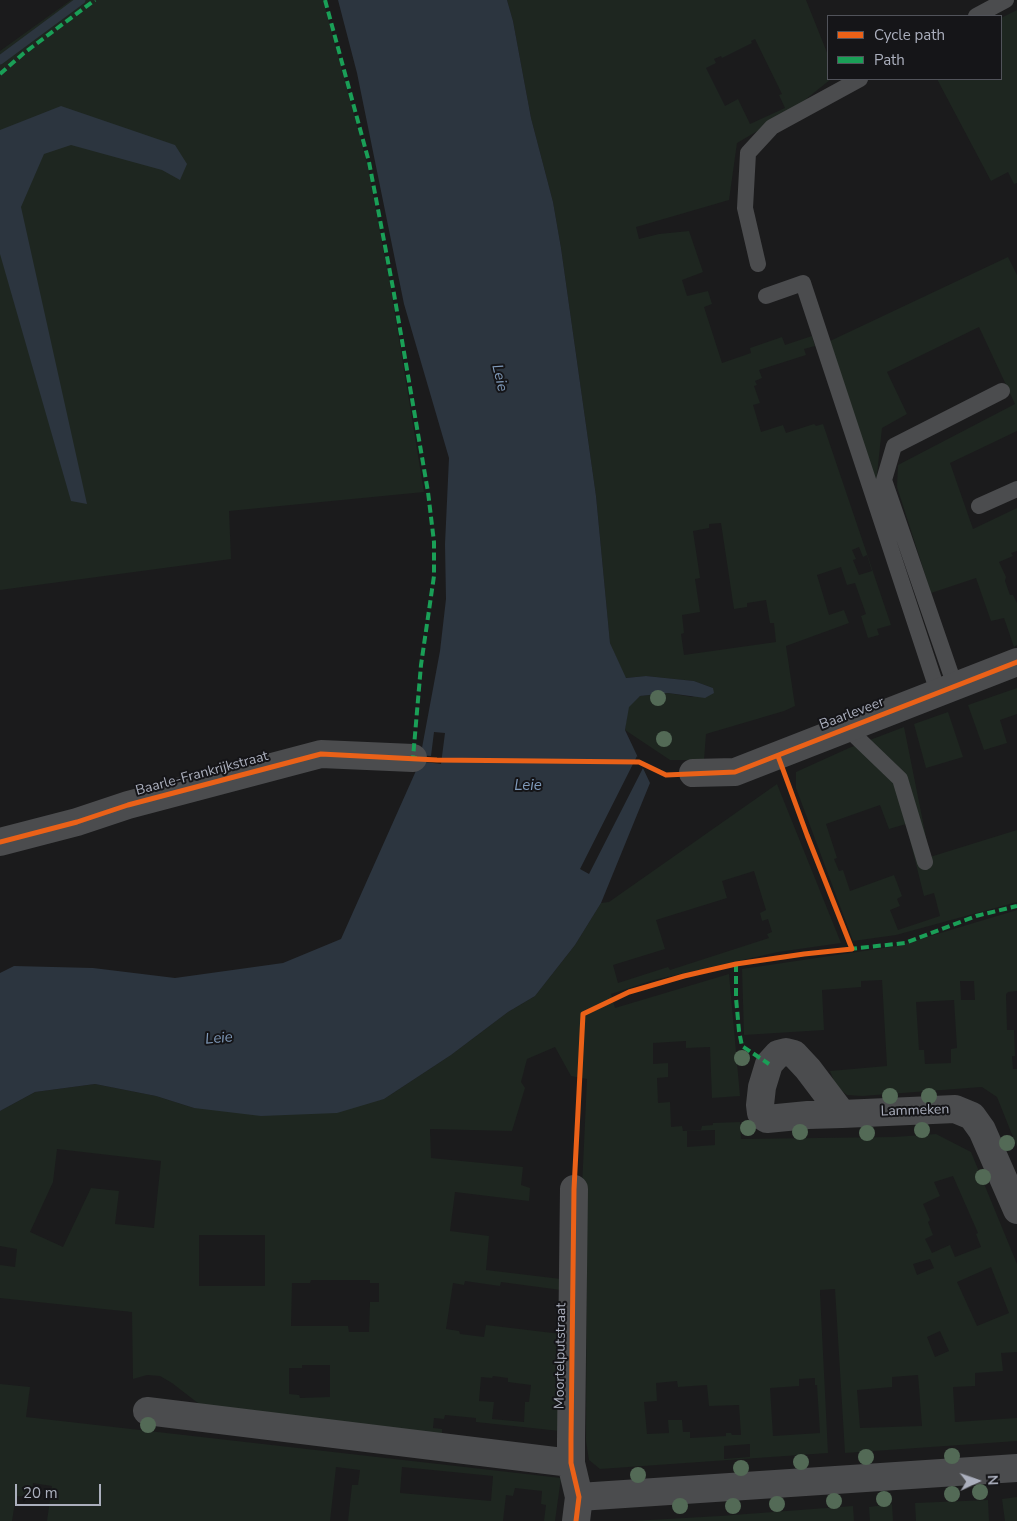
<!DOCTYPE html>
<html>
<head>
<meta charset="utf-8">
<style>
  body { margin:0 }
  #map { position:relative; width:1017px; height:1521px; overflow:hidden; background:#1b1b1c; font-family:"Nunito Sans",sans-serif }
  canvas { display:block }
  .legend { position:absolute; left:827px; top:15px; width:175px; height:65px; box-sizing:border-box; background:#151518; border:1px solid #51535a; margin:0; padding:6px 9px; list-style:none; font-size:15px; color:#abafbd }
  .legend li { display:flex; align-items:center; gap:10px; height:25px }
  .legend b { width:25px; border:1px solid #51535a }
  .north { position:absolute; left:952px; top:1456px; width:50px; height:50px; -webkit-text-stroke:4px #151518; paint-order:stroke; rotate:87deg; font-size:14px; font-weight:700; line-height:20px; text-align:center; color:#abafbd }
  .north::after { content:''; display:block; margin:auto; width:18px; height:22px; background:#abafbd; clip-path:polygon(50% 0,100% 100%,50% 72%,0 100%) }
  .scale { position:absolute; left:15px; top:1484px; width:86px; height:22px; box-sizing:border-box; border:2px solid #abafbd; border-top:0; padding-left:6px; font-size:15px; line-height:18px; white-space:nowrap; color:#abafbd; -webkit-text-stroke:4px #151518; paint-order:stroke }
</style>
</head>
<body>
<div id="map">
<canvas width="1017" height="1521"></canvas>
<ul class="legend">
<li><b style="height:6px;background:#ea6118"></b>Cycle path</li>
<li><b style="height:6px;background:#1a9f57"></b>Path</li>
</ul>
<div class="north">N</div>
<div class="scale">20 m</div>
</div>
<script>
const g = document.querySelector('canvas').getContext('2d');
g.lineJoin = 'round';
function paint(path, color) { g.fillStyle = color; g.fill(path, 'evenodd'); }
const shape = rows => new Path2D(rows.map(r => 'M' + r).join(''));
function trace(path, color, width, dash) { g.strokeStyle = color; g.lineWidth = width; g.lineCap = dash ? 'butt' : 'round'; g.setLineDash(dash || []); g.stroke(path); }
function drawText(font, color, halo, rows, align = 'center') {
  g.font = font + ' "Nunito Sans",sans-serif'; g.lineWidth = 4; g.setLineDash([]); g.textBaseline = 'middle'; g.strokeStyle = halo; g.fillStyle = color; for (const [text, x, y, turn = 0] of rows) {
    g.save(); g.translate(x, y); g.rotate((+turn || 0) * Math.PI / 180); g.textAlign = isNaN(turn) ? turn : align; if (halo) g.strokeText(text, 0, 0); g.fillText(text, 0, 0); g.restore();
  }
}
paint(shape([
  [71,0,323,0,367,163,391,290,424,492,229,511,231,559,0,590,0,51],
  [507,0,806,0,828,55,828,79,831,79,790,112,737,143,729,200,636,227,639,239,659,234,689,231,703,272,682,280,687,296,708,291,712,304,704,307,722,363,751,353,750,348,782,337,785,345,812,336,815,346,804,349,806,355,759,370,762,378,755,381,757,385,754,386,760,403,753,405,761,432,783,425,786,433,814,424,816,426,823,424,891,625,877,629,879,635,868,638,861,616,866,614,855,583,847,585,841,567,817,575,829,615,844,610,849,623,786,646,795,706,784,711,706,734,704,760,670,760,625,730,628,707,640,696,668,693,692,697,713,688,694,681,646,676,625,678,610,643,596,496,561,248,553,202,531,118,513,21],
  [755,39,782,94,779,95,785,108,750,124,738,99,725,106,706,68,716,63,714,59,721,56,722,58,752,43,751,41],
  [721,523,734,609,747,607,747,603,766,600,770,623,774,623,776,642,684,655,681,634,684,633,682,615,700,612,695,579,700,578,693,531,709,528,709,524],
  [859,547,863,557,867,555,872,571,859,575,853,560,856,559,852,550],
  [1017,10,1017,183,1014,184,1008,172,991,181,937,79,1001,79,1001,18],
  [1008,257,1017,275,1017,431,950,463,973,529,1017,508,1017,551,1011,553,1013,556,999,562,1006,577,1005,581,1010,595,1013,595,1017,603,1017,645,1014,647,1004,618,991,621,976,578,931,593,897,487,898,465,1015,404,979,327,887,372,907,414,882,428,876,484,830,341],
  [1017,688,1017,714,1000,720,1007,743,984,750,968,705],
  [948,712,963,757,926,768,914,724],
  [904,727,930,857,1017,830,1017,902,896,935,853,941,796,788,796,772,849,748],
  [880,805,889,829,906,824,924,896,934,893,940,916,898,930,890,910,900,906,897,899,902,896,894,875,850,891,843,870,839,871,834,859,837,858,826,824],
  [777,784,841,943,778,952,654,980,611,994,615,1008,729,974,740,1096,712,1098,710,1047,686,1048,686,1041,653,1043,653,1064,668,1063,668,1077,657,1078,658,1103,670,1102,671,1127,682,1126,683,1131,701,1130,702,1126,713,1125,713,1123,740,1122,741,1139,894,1137,936,1134,971,1152,1017,1264,1017,1352,1001,1353,1003,1371,975,1373,975,1386,953,1387,955,1422,1017,1418,1017,1441,845,1453,835,1289,820,1290,820,1293,828,1453,600,1469,589,1460,586,1441,587,1204,582,1187,587,1079,571,1076,555,1047,527,1059,521,1082,525,1088,512,1131,430,1129,431,1158,523,1167,521,1185,530,1188,529,1201,455,1192,450,1231,489,1236,486,1270,561,1279,561,1290,501,1282,500,1286,465,1281,464,1285,453,1283,446,1329,459,1331,460,1334,484,1337,486,1325,561,1334,560,1431,476,1422,476,1418,445,1415,444,1419,434,1418,433,1428,442,1429,442,1435,203,1407,172,1383,160,1376,147,1375,133,1379,132,1312,0,1298,0,1265,15,1267,17,1249,0,1246,0,1111,35,1092,95,1084,156,1096,194,1108,384,1099,451,1055,508,1012,535,996,575,945,601,903,609,902],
  [754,871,766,910,760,913,762,921,768,919,772,932,767,934,769,938,670,970,668,967,618,983,613,965,665,949,656,920,727,898,722,881],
  [715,1130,715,1145,687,1147,687,1131],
  [57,1149,161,1161,154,1228,115,1224,119,1191,91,1188,63,1247,30,1232,53,1182],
  [953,1176,978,1233,976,1234,981,1247,955,1257,950,1245,932,1253,925,1239,933,1235,928,1222,930,1220,923,1204,940,1196,934,1182],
  [199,1235,265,1235,265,1286,199,1286],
  [930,1259,934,1268,917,1275,913,1264],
  [991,1267,1009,1313,977,1326,957,1282],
  [311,1280,370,1280,370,1283,379,1283,379,1302,370,1302,369,1332,349,1332,348,1326,291,1326,292,1283,310,1283],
  [940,1331,949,1351,935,1357,927,1337],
  [302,1365,330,1365,330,1397,300,1398,299,1395,289,1394,289,1368,302,1368],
  [918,1375,922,1426,860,1428,857,1390,892,1387,892,1377],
  [493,1376,508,1378,508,1382,531,1385,529,1402,525,1402,524,1422,492,1419,494,1402,479,1401,481,1377,492,1378],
  [815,1378,815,1385,817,1385,820,1433,773,1436,770,1388,799,1386,799,1379],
  [677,1381,678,1387,707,1385,709,1406,739,1405,741,1435,732,1435,731,1433,726,1433,726,1436,690,1438,690,1432,683,1432,682,1420,668,1420,669,1433,647,1434,644,1402,657,1401,656,1383],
  [750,1444,750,1457,724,1459,724,1446],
  [1017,910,1017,991,1008,992,1006,994,1007,1030,1014,1030,1015,1056,1012,1056,1013,1069,1017,1069,1017,1147,997,1097,982,1087,862,1096,847,1095,836,1086,830,1071,887,1066,882,980,861,981,861,987,822,990,824,1030,744,1035,742,969,897,946],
  [960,981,974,981,975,1000,961,1000],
  [954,1000,957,1048,951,1049,951,1063,925,1064,924,1050,919,1050,916,1002],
  [0,1384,30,1387,26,1417,561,1478,555,1521,544,1521,546,1505,541,1504,542,1491,515,1488,513,1496,506,1495,503,1521,348,1521,352,1485,358,1485,360,1470,336,1467,330,1521,47,1521,52,1486,33,1483,31,1497,16,1496,12,1521,0,1521],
  [402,1467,493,1476,491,1501,400,1493],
  [1017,1497,1017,1521,1005,1521,1002,1499],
  [988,1500,989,1521,916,1521,915,1503],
  [892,1504,893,1521,870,1521,869,1507],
  [853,1506,854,1521,632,1521,720,1516]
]), '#1e2620');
paint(shape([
  [338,0,507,0,513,21,531,118,553,202,561,248,596,496,610,643,626,678,646,676,694,681,713,688,714,693,705,698,668,693,640,696,629,707,625,730,650,783,601,903,575,945,535,996,508,1012,451,1055,384,1099,337,1113,261,1116,194,1108,156,1096,95,1084,35,1092,0,1111,0,973,14,966,93,968,175,978,283,963,341,939,419,764,440,651,446,599,445,544,449,458,404,304,357,73],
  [61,106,175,145,187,164,180,180,162,170,71,145,44,154,21,207,87,504,71,501,0,254,0,130]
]), '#2c353f');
paint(shape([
  [434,732,445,733,441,764,417,761,418,755,431,756],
  [637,756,641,759,646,769,643,768,589,874,580,869]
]), '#1b1b1c');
trace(shape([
  [0,60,81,0]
]), '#2c353f', 9);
trace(shape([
  [437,760,639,762]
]), '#809bbb', 1, [6, 5]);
trace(shape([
  [976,16,1006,0],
  [758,264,745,208,748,153,772,127,860,79],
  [766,296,803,283,938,692],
  [979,506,1017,489],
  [955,686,884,480,894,446,1002,391],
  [847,728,900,779,925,862]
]), '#4b4c4e', 16);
trace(shape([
  [693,773,735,772,1017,662],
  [0,842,77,822,128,805,321,754,413,758],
  [842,1114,808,1069,794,1054,786,1052,778,1054,769,1064,762,1087,760,1105,761,1113,764,1117,767,1119,808,1115,842,1114,955,1109,972,1116,982,1130,1017,1210],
  [574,1189,571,1439,571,1463,579,1497,576,1521],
  [147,1411,571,1463],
  [579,1497,1017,1468]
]), '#4b4c4e', 28);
trace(shape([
  [325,0,369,162,393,288,428,492,434,542,434,576,421,665,413,758,417,758],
  [0,74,24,53,95,0],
  [849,949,905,943,976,916,1017,906],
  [736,964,736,998,739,1031,742,1046,769,1064]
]), '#1a9f57', 4, [8, 4]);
trace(shape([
  [0,842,77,822,128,805,321,754,437,760,639,762,666,775,735,772,1017,662],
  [576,1521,579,1497,571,1463,571,1439,574,1189,583,1014,629,992,684,976,736,964,804,954,852,949,807,835,778,756]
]), '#ea6118', 5);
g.fillStyle = '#536a56';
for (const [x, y] of [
  [658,698],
  [664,739],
  [742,1058],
  [890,1096],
  [929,1096],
  [748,1128],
  [922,1130],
  [800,1132],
  [867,1133],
  [1007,1143],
  [983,1177],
  [148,1425],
  [952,1456],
  [866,1457],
  [801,1462],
  [741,1468],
  [638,1475],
  [980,1492],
  [952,1494],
  [884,1499],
  [834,1501],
  [777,1504],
  [680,1506],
  [733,1506]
]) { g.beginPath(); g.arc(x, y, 8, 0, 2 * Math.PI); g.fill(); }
drawText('14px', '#abafbd', '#151518', [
  ["Baarleveer",852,714,-21],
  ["Baarle-Frankrijkstraat",202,774,-15],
  ["Lammeken",915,1111,-2],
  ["Moortelputstraat",561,1356,-89]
]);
drawText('italic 15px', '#809bbb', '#151518', [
  ["Leie",499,378,77],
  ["Leie",528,786],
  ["Leie",219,1039,-5]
]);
</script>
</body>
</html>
